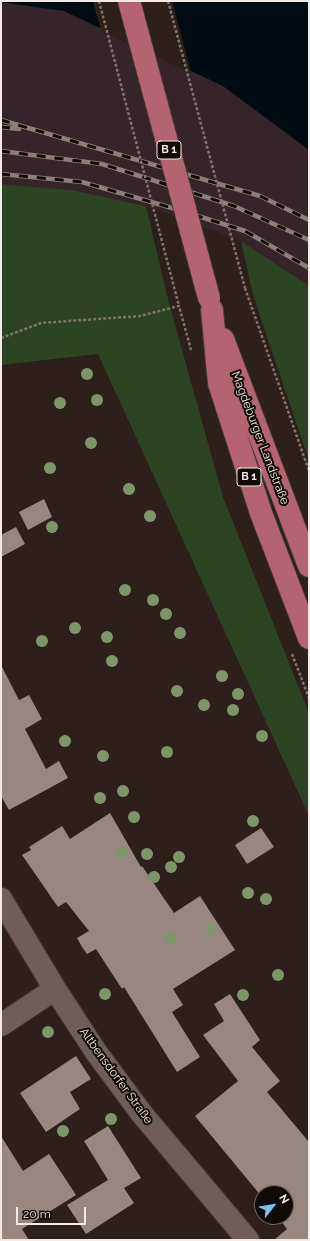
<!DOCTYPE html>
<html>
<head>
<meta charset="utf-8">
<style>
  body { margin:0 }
  #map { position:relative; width:310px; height:1241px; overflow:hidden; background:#2d1f19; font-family:Raleway,sans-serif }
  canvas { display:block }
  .frame { position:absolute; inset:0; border:2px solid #f3e9e5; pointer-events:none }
  .north { position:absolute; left:254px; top:1185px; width:40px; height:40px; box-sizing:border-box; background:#110b08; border:1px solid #6b6460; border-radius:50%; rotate:59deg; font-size:11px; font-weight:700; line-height:16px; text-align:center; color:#f3e9e5 }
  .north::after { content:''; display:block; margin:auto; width:14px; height:18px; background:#76c0f7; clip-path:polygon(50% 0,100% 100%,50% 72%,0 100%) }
  .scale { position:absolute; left:16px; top:1207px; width:70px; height:18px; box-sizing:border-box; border:2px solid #f3e9e5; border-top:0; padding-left:5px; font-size:12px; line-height:14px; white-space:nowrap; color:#f3e9e5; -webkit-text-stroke:3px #110b08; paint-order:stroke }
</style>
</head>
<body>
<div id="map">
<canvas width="310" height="1241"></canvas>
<div class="frame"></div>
<div class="north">N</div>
<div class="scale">20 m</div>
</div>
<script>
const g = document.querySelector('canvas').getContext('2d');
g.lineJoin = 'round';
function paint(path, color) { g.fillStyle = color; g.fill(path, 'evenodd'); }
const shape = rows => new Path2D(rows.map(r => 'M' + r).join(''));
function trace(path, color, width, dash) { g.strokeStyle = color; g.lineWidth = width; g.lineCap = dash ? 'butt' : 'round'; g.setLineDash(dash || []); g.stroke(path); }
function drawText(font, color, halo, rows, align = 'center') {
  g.font = font + ' Raleway,sans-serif'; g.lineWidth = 4; g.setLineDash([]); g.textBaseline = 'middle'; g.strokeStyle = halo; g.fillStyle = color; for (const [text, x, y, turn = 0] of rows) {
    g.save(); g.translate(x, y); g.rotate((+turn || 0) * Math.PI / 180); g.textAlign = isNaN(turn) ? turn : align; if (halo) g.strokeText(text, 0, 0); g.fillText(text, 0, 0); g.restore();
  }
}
paint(shape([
  [1,2,64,11,223,86,309,150,309,286,241,241,146,206,72,190,1,184]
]), '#36242b');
paint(shape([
  [1,184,72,190,146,206,169,303,223,497,309,713,309,816,98,354,1,365],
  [241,241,309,286,309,461,253,295]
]), '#2c4422');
paint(shape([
  [1,1,309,1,309,150,223,86,64,11,1,2]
]), '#000c11');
paint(shape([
  [93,1,172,1,191,73,101,31]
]), '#2d1f19');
paint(shape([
  [44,499,52,517,28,530,19,512],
  [16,527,25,544,1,557,1,535],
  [1,665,19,700,29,695,42,719,25,729,46,769,59,761,68,778,9,810,1,796],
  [110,813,141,867,142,866,174,913,200,896,235,950,173,989,183,1005,172,1012,200,1057,177,1072,124,987,122,989,96,949,87,954,82,947,77,938,89,931,66,902,58,907,22,855,31,850,29,847,62,826,70,839],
  [261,828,274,847,247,864,235,845],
  [230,994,260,1040,252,1047,280,1081,267,1092,309,1142,309,1240,274,1240,287,1229,278,1217,286,1217,286,1193,262,1193,262,1197,195,1116,238,1081,203,1035,224,1021,214,1004],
  [76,1056,91,1079,70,1092,80,1109,46,1132,20,1093],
  [108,1126,141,1178,124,1188,134,1203,86,1234,67,1205,108,1180,84,1141],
  [1,1136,23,1171,49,1154,76,1195,22,1229,29,1240,1,1240]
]), '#98877f');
const minor = shape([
  [1,899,55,989,96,1052,142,1114,248,1240],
  [1,1025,55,989]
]);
const major = shape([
  [212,310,219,383,261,513,309,638],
  [223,339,309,566]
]);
trace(minor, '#463a36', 24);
trace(major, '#463a36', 24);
trace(shape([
  [245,288,309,471],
  [1,338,41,323,140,316,179,306,191,350],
  [292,654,309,698]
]), '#7e726d', 2.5, [3, 2]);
trace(minor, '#6e5e57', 22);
trace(major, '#b46371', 22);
const rail = shape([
  [1,120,260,196,309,220],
  [1,127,19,129],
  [1,151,102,164,234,206,309,240],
  [1,174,82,182,179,210,245,231,309,268]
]);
trace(rail, '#8b7f7a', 4.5);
trace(rail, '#110b08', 3, [9]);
const majorBridge = shape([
  [129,1,209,298]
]);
trace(majorBridge, '#463a36', 24, []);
trace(shape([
  [99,1,179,306],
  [168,1,245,288]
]), '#7e726d', 2.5, [3, 2]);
trace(majorBridge, '#b46371', 22);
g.fillStyle = '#7e9569';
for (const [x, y] of [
  [87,374],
  [97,400],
  [60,403],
  [91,443],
  [50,468],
  [129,489],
  [150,516],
  [52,527],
  [125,590],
  [153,600],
  [166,614],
  [75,628],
  [180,633],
  [107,637],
  [42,641],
  [112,661],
  [222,676],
  [177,691],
  [238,694],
  [204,705],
  [233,710],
  [262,736],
  [65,741],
  [167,752],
  [103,756],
  [123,791],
  [100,798],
  [134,817],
  [253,821],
  [122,852],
  [147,854],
  [179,857],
  [171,867],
  [154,877],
  [248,893],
  [266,899],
  [211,929],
  [171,938],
  [278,975],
  [105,994],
  [243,995],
  [48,1032],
  [111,1119],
  [63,1131]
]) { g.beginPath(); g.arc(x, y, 6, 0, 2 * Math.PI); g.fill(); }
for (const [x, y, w] of [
  [169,150,24],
  [249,477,24]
]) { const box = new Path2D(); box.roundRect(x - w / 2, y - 9, w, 18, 3); g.fillStyle = '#110b08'; g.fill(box); trace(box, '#f3e9e5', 1); }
drawText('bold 11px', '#f3e9e5', null, [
  ["B 1",169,150],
  ["B 1",249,477]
]);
drawText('12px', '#f3e9e5', '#110b08', [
  ["Magdeburger Landstraße",260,438,69],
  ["Altbensdorfer Straße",116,1076,54]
]);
</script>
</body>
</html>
